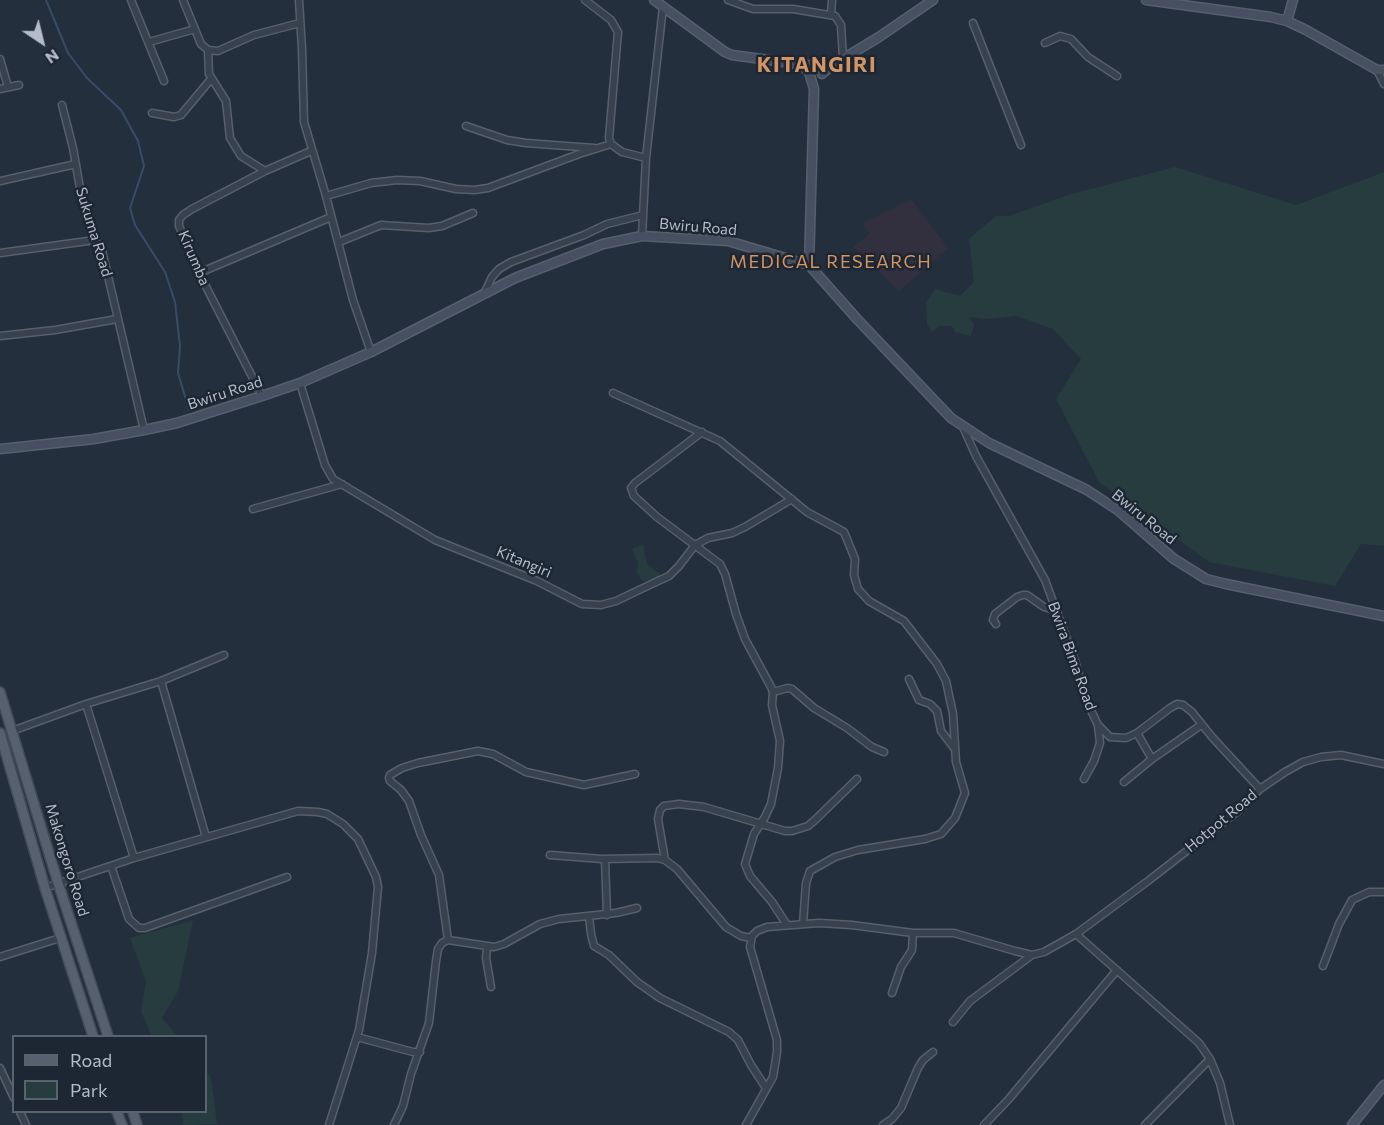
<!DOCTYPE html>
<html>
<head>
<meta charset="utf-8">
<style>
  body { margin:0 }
  #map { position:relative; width:1384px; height:1125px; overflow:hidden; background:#242f3e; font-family:Commissioner,sans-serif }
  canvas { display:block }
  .legend { position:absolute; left:12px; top:1035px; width:195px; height:78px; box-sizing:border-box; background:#1d2633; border:2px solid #59626f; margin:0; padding:8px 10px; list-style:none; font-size:18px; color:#b4bcc9 }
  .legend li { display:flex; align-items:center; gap:12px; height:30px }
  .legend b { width:30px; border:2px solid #59626f }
  .north { position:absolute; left:12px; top:12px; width:60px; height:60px; -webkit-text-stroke:4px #1d2633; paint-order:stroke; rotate:145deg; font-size:16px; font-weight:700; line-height:24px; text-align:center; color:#b4bcc9 }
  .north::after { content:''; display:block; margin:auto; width:21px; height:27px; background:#b4bcc9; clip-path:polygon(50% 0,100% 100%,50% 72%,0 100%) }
</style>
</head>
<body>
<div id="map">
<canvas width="1384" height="1125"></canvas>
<ul class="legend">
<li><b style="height:8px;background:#56606e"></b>Road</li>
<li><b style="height:16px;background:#263c3f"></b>Park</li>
</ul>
<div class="north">N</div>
</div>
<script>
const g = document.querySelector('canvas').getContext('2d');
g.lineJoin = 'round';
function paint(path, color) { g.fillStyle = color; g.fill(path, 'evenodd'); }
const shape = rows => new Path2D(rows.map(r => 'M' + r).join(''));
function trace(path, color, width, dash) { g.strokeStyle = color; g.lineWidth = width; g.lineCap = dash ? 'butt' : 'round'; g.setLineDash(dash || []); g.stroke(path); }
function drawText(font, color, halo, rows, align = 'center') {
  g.font = font + ' Commissioner,sans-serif'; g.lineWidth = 5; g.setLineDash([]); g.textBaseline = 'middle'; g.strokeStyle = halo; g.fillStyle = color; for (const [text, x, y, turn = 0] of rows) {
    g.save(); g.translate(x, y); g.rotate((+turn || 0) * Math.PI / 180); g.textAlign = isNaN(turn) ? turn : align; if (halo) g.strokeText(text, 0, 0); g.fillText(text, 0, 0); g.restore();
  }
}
paint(shape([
  [911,199,948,248,899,291,853,247,871,233,866,231,863,223]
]), '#32303f');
paint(shape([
  [1175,167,1296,205,1384,172,1384,546,1361,544,1335,586,1209,562,1099,482,1056,399,1081,359,1053,329,1016,316,987,319,969,317,974,325,971,336,955,332,952,326,939,326,932,332,927,324,926,303,935,289,960,296,974,282,969,239,996,216,1009,216,1071,194],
  [643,544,647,564,661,575,657,580,643,581,637,573,638,563,632,549],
  [193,920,178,991,162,1018,177,1036,152,1036,141,1012,146,982,130,938],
  [206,1071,211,1078,217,1124,183,1125,182,1112,206,1112]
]), '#263c3f');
trace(shape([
  [46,0,68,53,87,78,121,110,138,141,144,166,130,208,135,225,165,272,175,302,180,346,178,373,189,410]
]), '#394c67', 2);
const street = shape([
  [131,0,164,81],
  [183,0,201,44,208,50,218,51,254,35,300,23],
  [299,0,302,49,304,122,326,196,353,300,371,352],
  [585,0,611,20,618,32,609,138,611,144],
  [728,0,753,9,793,9,835,16,841,25,843,59],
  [831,15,832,0],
  [973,23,1021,145],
  [149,42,195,29],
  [1045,43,1060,36,1071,39,1088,57,1117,76],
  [208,50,209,74,226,101,230,138,241,156,265,171],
  [0,59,8,87],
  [1377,70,1384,84],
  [0,89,19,85],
  [62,105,73,148,81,194,95,240,102,251,104,259,144,430],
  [152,113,174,117,181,115,211,79],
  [466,126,507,140,526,143,594,148],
  [0,181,76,164],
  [326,196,371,183,397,180,420,181,456,189,474,190,488,188,579,154,611,144,622,152,646,158],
  [642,236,646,158,663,7],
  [339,242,381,225,429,228,442,226,473,213],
  [0,253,95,240],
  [199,273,331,217],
  [485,292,492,277,499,269,511,262,584,235,607,224,643,215],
  [0,336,55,330,117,319],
  [300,383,325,465,333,479,435,540,537,581,582,604,601,605,616,601,658,581,669,576,679,566,695,545,708,538,732,533,745,527,792,499],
  [613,393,720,441,807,512,844,532,855,559,854,575,858,589,869,601,904,621,937,664,946,681,953,714,956,762,965,793,955,818,941,834,925,839,858,850,835,857,810,871,806,883,803,924],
  [262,396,199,273,179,226,179,220,183,215,192,209,265,171,311,151],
  [963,427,976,456,1045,580,1075,661,1087,702,1098,725,1110,737,1126,738,1137,733,1170,708,1177,704,1183,705,1192,712,1212,737,1260,789],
  [702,432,635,483,631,488,634,496,657,517,720,564,725,574,736,614,745,639,771,687,773,692,772,705,780,741,778,768,771,804,765,817,754,834,745,864,750,876,772,902,787,925],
  [253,509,342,484],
  [996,624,993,620,995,614,1017,597,1023,595,1027,595,1044,607,1057,611],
  [909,679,919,700,930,704,937,711,941,731,954,748],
  [161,681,206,837],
  [773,692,788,688,792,689,814,708,847,728,872,747,884,752],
  [86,704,134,858],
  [12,731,86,704,161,681,224,655],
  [1137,733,1152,759],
  [1084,779,1094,761,1100,743,1098,726],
  [1124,782,1152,759,1201,725],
  [550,855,602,859,657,858,665,860,677,869,726,927,741,936,751,938],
  [605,859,607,915],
  [665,860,658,819,660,810,664,806,679,804,704,807,785,831,792,831,808,826,815,820,857,779],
  [111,866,129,919,139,928,145,928,287,877],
  [45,888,134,858,298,811,318,812,327,814,343,824,358,839,376,877,378,887,372,953,359,1030,329,1125],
  [589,916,591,934,594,946,609,955,637,982,660,998,729,1032,738,1040,751,1065,766,1088],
  [1076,934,1199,1043,1210,1059,1220,1083,1230,1125],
  [448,940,439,875,421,835,409,801,401,790,390,781,389,778,390,775,402,768,418,763,478,751,493,754,526,772,584,785,635,774],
  [487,947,486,958,491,987],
  [0,957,60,938],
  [1323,966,1339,924,1352,900,1369,892,1384,892],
  [892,993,901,967,912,950,913,933],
  [953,1022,970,1001,1032,955],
  [357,1037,413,1052,420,1052],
  [0,1068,14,1098],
  [20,1112,26,1125],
  [394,1125,403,1106,411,1074,429,1023,436,961,438,949,442,943,448,940,494,947,504,944,540,924,559,919,616,913,637,908],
  [746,1125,773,1077,777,1052,777,1040,750,947,752,936,757,931,767,927,819,923,852,925,913,933,954,933,1015,951,1032,955,1044,952,1076,934,1148,881,1238,811,1260,789,1285,772,1303,762,1321,757,1341,755,1384,764],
  [883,1125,892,1119,901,1108,918,1068,923,1060,933,1052],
  [984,1125,1008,1100,1117,970],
  [1145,1125,1210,1059]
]);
const secondary = shape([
  [654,0,725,52,732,55,813,66],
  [1146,0,1271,17,1287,21,1306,30,1377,70,1384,70],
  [1287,21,1293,0],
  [800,64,809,72,814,89,809,265],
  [822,74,831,66,879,37,933,0],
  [0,449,94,439,144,430,177,423,262,396,300,383,371,352,515,278,603,244,642,236,728,241,809,265,857,319,951,418,989,443,1087,490,1119,511,1174,559,1195,572,1206,579,1226,584,1384,616],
  [1352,1125,1384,1085]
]);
const primary = shape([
  [0,692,58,883,108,1036],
  [0,733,45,888,93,1036],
  [117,1112,122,1125],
  [133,1112,137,1125]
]);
trace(street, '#565f6c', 9);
trace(secondary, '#565f6c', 11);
trace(primary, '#414a57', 12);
trace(street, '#38414e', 6);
trace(secondary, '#465061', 8);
trace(primary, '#56606e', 9);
drawText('15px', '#b4bcc9', '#1d2633', [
  ["Bwiru Road",698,227,5],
  ["Sukuma Road",94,232,73],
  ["Kirumba",194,258,67],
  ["Bwiru Road",225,393,-18],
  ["Bwiru Road",1144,517,39],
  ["Kitangiri",524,562,23],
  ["Bwira Bima Road",1072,656,70],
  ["Hotpot Road",1221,821,-40],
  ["Makongoro Road",67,860,73]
]);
g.letterSpacing = '1.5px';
drawText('18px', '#d59563', '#1d2633', [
  ["MEDICAL RESEARCH",831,262]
]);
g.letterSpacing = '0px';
g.letterSpacing = '1.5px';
drawText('bold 21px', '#d59563', '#1d2633', [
  ["KITANGIRI",817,65]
]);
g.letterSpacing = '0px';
</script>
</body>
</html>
